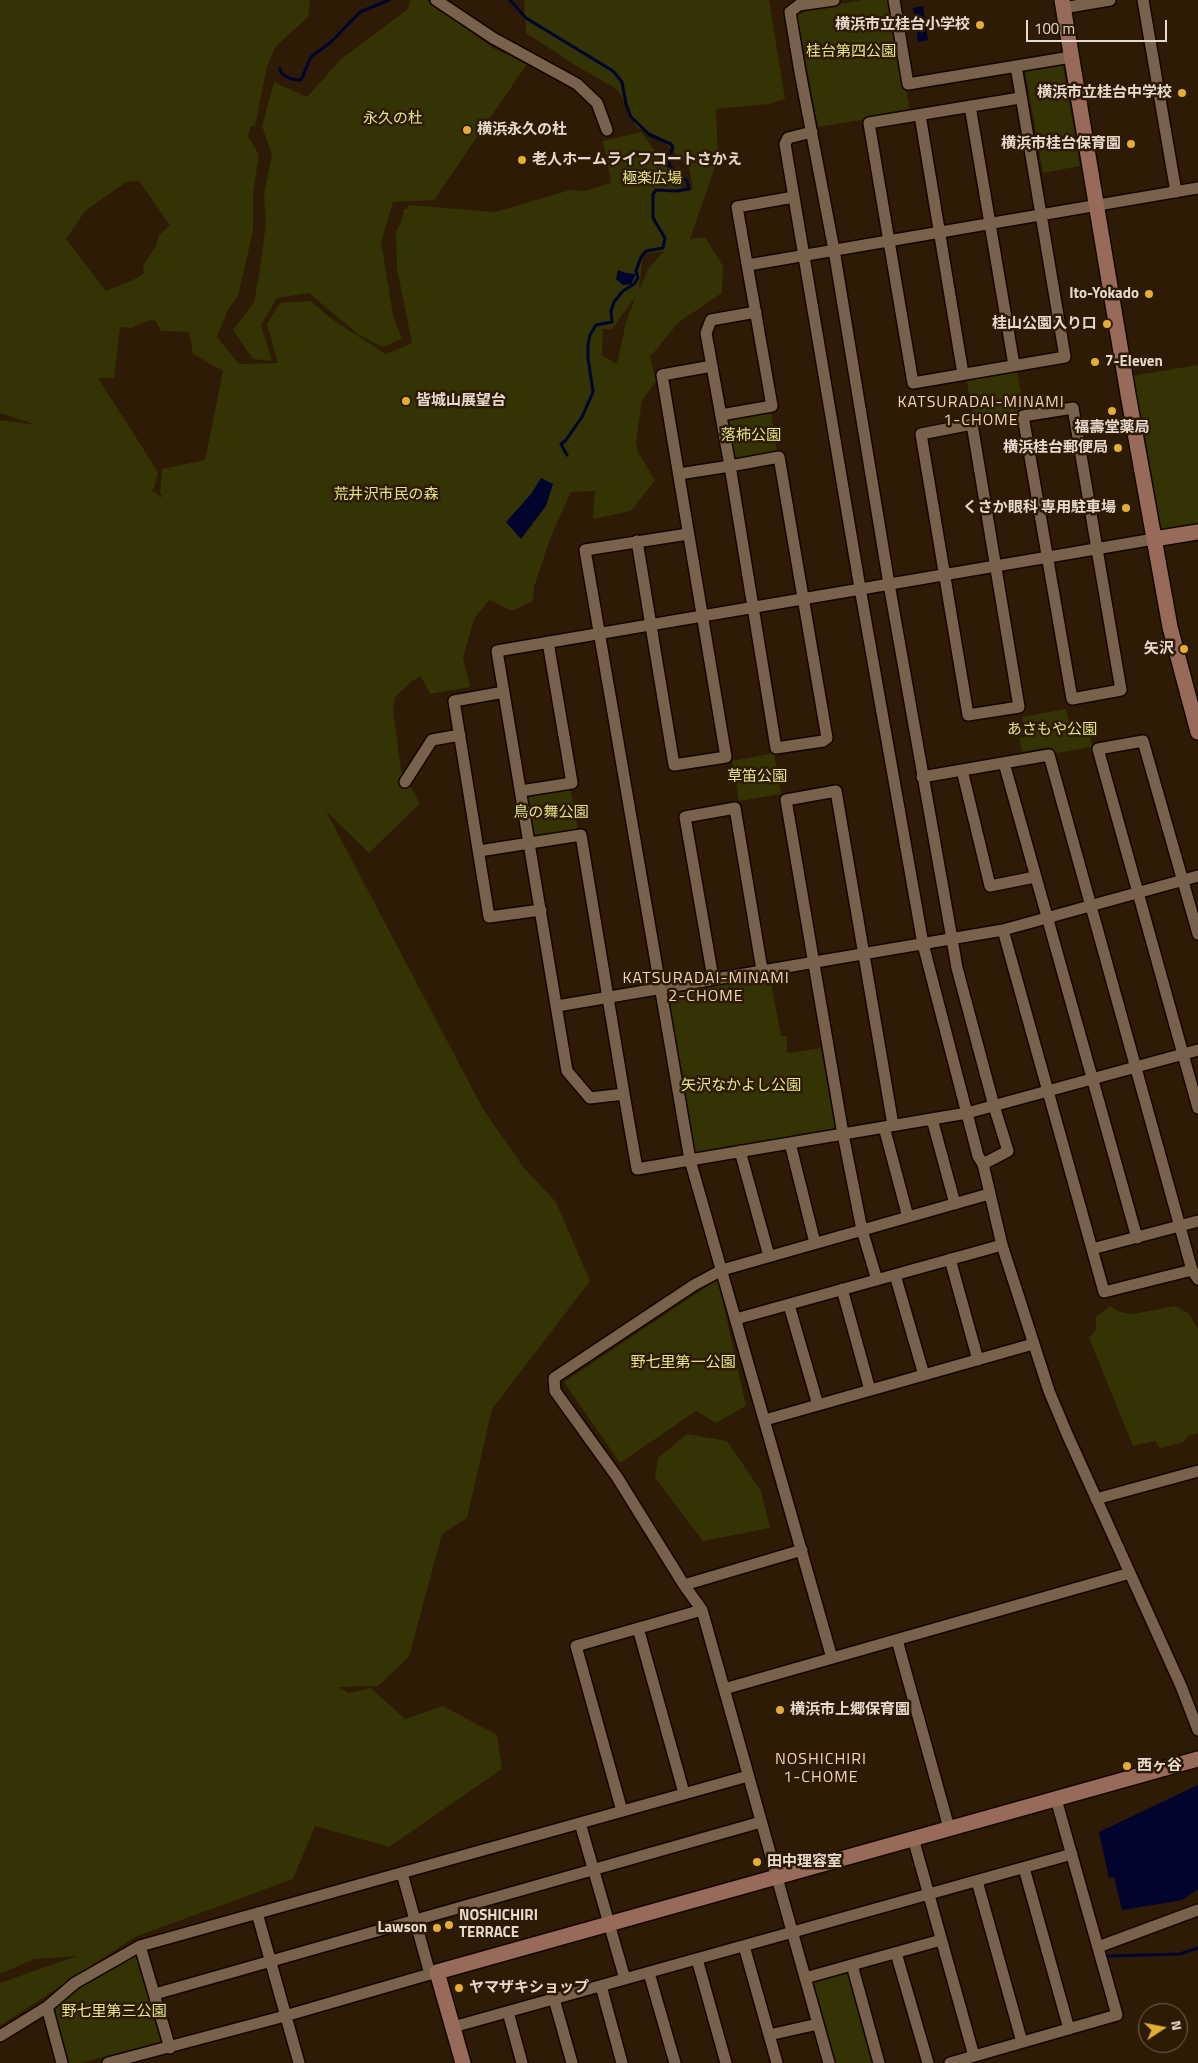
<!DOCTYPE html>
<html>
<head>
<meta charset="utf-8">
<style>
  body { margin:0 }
  #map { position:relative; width:1198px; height:2063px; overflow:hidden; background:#2d1b05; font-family:"Titillium Web",sans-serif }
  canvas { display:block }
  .north { position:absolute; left:1138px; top:2003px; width:50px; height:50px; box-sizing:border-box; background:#2d1b05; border:1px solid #776755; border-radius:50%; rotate:79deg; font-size:14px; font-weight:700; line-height:20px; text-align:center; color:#e6d9cd }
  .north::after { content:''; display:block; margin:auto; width:18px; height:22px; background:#e4ae35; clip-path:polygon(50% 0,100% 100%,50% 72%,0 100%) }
  .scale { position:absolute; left:1026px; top:20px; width:141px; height:22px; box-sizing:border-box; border:2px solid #e6d9cd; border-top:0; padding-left:6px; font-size:15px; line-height:18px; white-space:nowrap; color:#e6d9cd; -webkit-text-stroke:4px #2d1b05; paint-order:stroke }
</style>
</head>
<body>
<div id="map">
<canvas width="1198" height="2063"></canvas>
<div class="north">N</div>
<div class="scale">100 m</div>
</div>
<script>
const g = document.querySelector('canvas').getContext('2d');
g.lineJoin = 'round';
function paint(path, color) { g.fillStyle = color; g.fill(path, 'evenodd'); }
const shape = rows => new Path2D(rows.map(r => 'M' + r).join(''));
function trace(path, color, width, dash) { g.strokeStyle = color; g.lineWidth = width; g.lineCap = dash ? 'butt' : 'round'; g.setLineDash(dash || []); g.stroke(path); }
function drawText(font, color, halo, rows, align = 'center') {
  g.font = font + ' "Titillium Web","Noto Sans JP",sans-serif'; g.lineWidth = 5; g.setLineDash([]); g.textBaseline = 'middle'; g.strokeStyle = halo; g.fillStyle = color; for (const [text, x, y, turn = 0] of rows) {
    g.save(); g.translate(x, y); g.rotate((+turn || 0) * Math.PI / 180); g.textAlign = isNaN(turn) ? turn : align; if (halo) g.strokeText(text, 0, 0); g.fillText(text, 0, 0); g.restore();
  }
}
paint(shape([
  [0,0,310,0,308,17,276,46,267,66,255,126,251,126,248,136,259,155,253,192,253,231,238,296,228,310,217,337,239,364,278,363,267,324,280,303,310,301,336,322,386,354,412,343,397,269,396,232,402,220,404,209,407,209,408,205,495,212,570,190,584,191,611,183,603,141,641,132,685,191,693,189,689,167,658,136,636,127,618,90,575,65,526,33,524,0,769,0,785,99,769,104,716,109,718,158,690,239,705,237,723,266,722,293,679,322,650,357,656,381,642,400,636,442,638,452,655,480,631,511,593,519,595,491,571,492,551,536,534,587,533,601,512,611,489,600,474,619,463,658,470,687,430,694,421,676,412,681,395,697,393,710,401,770,420,803,369,853,326,811,483,1109,524,1168,556,1202,590,1281,492,1409,467,1518,442,1534,409,1657,378,1686,338,1687,348,1693,371,1688,405,1719,443,1706,497,1735,502,1769,389,1847,315,1826,293,1879,135,1937,0,2026,0,1983,77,1956,34,1959,0,1974,0,420,37,425,0,413],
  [139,181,170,225,159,235,156,246,143,265,144,273,137,278,106,291,66,239,85,211,126,182],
  [664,251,648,269,639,290,643,254],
  [636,296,626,322,617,364,602,356,603,329,612,329],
  [150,320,156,321,161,331,189,332,193,354,223,371,205,460,162,469,160,493,163,498,150,489,154,489,158,472,98,378,114,378,120,327,132,328],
  [411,0,427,0,493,48,527,64,434,200,393,202,381,242,393,315,402,339,383,347,359,335,309,293,277,298,261,325,272,361,253,359,233,330,254,302,260,269,266,223,264,195,272,155,262,126,274,82,307,97,341,59,407,10],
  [863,0,890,0,910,112,818,127,797,16,798,14,803,13,803,10],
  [1063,65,1080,166,1043,173,1025,71],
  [1198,365,1198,523,1160,530,1132,376],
  [1017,370,1024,412,974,420,966,378],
  [771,411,777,452,733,460,726,421,730,418],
  [1066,709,1070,727,1088,724,1092,747,1051,754,1049,747,1022,752,1019,738,1025,737,1022,717],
  [774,753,781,794,739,801,732,761],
  [570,787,578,831,533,838,527,796],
  [770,977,781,1036,787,1036,787,1053,821,1048,835,1126,833,1130,695,1153,667,994],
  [718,1279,746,1406,716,1423,696,1411,620,1463,564,1382],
  [1110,1306,1120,1312,1133,1314,1176,1306,1189,1314,1198,1329,1198,1433,1188,1436,1184,1442,1160,1448,1155,1441,1133,1446,1089,1338,1096,1330,1096,1317],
  [687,1434,727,1441,761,1491,770,1528,703,1541,655,1478,658,1458],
  [139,1948,164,2041,81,2063,69,2063,54,2005],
  [850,1967,876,2063,833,2063,809,1979]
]), '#333303');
paint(shape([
  [923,6,928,40,918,42,913,8],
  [618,270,626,273,636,274,631,284,623,285,616,279],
  [541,478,553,484,546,506,521,539,506,522,531,494],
  [1198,1785,1198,1889,1182,1900,1122,1910,1114,1877,1109,1878,1099,1832]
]), '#01042d');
trace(shape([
  [510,0,526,18,613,71,622,82,626,104,631,117,650,135,671,144,673,148,670,155,669,166,687,181,689,189,676,191,656,190,653,194,653,218,665,238,663,248,646,251,641,257,636,271,638,278,634,284,623,291,614,302,611,311,612,322,596,325,590,335,588,345,588,358,593,392,582,417,566,440,561,444,567,455],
  [280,69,282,74,291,79,301,80,311,57,331,42,360,12,389,0],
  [1108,1956,1180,1954,1198,1948]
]), '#01042d', 3);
const street = shape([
  [436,0,493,38,577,84,597,103,607,130],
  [834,0,799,5,790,12,800,72,834,250,889,584,952,939,957,968,994,1106,1008,1151,983,1164],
  [894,0,908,84,1071,57],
  [1143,0,1176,192],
  [1063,8,1110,0],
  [1016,66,1065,357,913,383,869,123,1020,98],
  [970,106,1014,365],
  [920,115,963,374],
  [812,132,788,138,785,144,860,588,923,944,978,1156,983,1164,1002,1245,1049,1391,1067,1434,1181,1686,1198,1730],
  [748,265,1198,188],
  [1073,408,1121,690,1072,699,1023,416,1073,408],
  [721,415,772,406,737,207,794,197],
  [972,424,1019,707,968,715,921,434,972,424],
  [679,474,730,466,779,457,827,738,823,741,776,748,730,466,706,333,711,320,756,312],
  [688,534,585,550,690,1160,832,1658],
  [1154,539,497,651,567,1071,590,1098,624,1094,637,1169,967,1113,1198,1050],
  [637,541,674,765,726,757,662,375,712,366],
  [504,692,454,701,489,917,541,910],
  [1004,763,1137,1238],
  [962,770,990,886,1035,877],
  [922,777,1049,755,1192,1270],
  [405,782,432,740,460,735],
  [521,791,572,783,548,642],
  [479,851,581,835,624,1094],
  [1003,930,1104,1292,1192,1270,1198,1279],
  [1198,934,1143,741,1098,749,1198,1108],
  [713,978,685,817,735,808,762,970],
  [557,1006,1003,930,1198,876],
  [932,1119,955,1204],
  [884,1127,908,1217],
  [790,1143,815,1243],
  [740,1151,769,1256],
  [1092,1249,1198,1221],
  [950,1259,978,1360],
  [895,1275,924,1375],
  [877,1280,862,1230,843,1134,786,800,836,791,893,1125],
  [842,1289,870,1390],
  [789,1305,818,1405],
  [736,1319,1002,1245],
  [765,1420,1033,1344],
  [1096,1499,1198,1471],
  [684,1585,802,1550],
  [638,1628,684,1793],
  [897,1640,949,1828],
  [724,1689,1130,1573],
  [622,1811,576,1646,702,1610],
  [580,1823,625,1979],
  [913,1838,974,2056],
  [1024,1868,1069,2029],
  [402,1873,430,1974],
  [977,1881,1022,2042],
  [257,1913,299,2063],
  [140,1946,170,2048],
  [744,1946,777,2063],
  [1098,1947,1198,1910],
  [896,1953,928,2063],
  [697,1959,726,2063],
  [852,1965,879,2063],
  [649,1973,675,2063],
  [805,1978,941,1940],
  [601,1986,622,2063],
  [155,1994,761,1822],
  [554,1999,572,2063],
  [47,2007,62,2063],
  [508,2012,522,2063],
  [453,2027,1072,1854],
  [769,2035,818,2024],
  [0,2036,47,2007,75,1983,140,1946,748,1776],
  [108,2063,285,2016,437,1972],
  [829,2063,702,1610,684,1585,617,1477,555,1391,554,1378,694,1285,722,1270,989,1194],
  [950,2063,1117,2015,1056,1799]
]);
const secondary = shape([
  [1062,0,1128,394,1170,627,1198,732],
  [1154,539,1198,532],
  [463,2063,437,1972,1198,1759]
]);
trace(street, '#140500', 14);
trace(secondary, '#140500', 18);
trace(street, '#78624c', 11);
trace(secondary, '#986a59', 15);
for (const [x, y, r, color] of [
  [980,25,5,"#e4ae35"],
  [1182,93,5,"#e4ae35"],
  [467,130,5,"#e4ae35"],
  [1131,144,5,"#e4ae35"],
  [522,160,5,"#e4ae35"],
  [1149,294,5,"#e4ae35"],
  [1107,324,5,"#e4ae35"],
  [1095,362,5,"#e4ae35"],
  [406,401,5,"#e4ae35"],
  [1112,411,5,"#e4ae35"],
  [1118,448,5,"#e4ae35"],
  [1126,508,5,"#e4ae35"],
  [1184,649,5,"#e4ae35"],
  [780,1710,5,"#e4ae35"],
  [1127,1766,5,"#e4ae35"],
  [757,1862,5,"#e4ae35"],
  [449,1925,5,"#e4ae35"],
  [437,1928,5,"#e4ae35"],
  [459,1988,5,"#e4ae35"]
]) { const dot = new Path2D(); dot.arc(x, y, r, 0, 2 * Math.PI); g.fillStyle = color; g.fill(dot); trace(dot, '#2d1b05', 2); }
drawText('bold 15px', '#e6d9cd', '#2d1b05', [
  ["横浜市立桂台小学校",970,25],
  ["横浜市立桂台中学校",1172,93],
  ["横浜永久の杜",477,130,"left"],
  ["横浜市桂台保育園",1121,144],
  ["老人ホームライフコートさかえ",532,160,"left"],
  ["Ito-Yokado",1139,294],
  ["桂山公園入り口",1097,324],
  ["7-Eleven",1105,362,"left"],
  ["皆城山展望台",416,401,"left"],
  ["福壽堂薬局",1112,428,"center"],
  ["横浜桂台郵便局",1108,448],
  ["くさか眼科 専用駐車場",1116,508],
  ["矢沢",1174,649],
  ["横浜市上郷保育園",790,1710,"left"],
  ["西ヶ谷",1137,1766,"left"],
  ["田中理容室",767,1862,"left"],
  ["NOSHICHIRI",459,1916,"left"],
  ["TERRACE",459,1933,"left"],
  ["Lawson",427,1928],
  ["ヤマザキショップ",469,1988,"left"]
], 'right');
drawText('15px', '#e1e58b', '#2d1b05', [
  ["桂台第四公園",851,52],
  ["永久の杜",393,119],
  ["極楽広場",652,179],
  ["落柿公園",751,436],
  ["荒井沢市民の森",386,495],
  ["あさもや公園",1052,730],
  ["草笛公園",757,777],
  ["鳥の舞公園",551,813],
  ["矢沢なかよし公園",741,1086],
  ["野七里第一公園",683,1363],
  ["野七里第三公園",114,2012]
]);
g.letterSpacing = '1px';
drawText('16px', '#eed5bb', '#2d1b05', [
  ["KATSURADAI-MINAMI",981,403],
  ["1-CHOME",981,421],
  ["KATSURADAI-MINAMI",706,979],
  ["2-CHOME",706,997],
  ["NOSHICHIRI",821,1760],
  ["1-CHOME",821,1778]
]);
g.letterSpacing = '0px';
</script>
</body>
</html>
